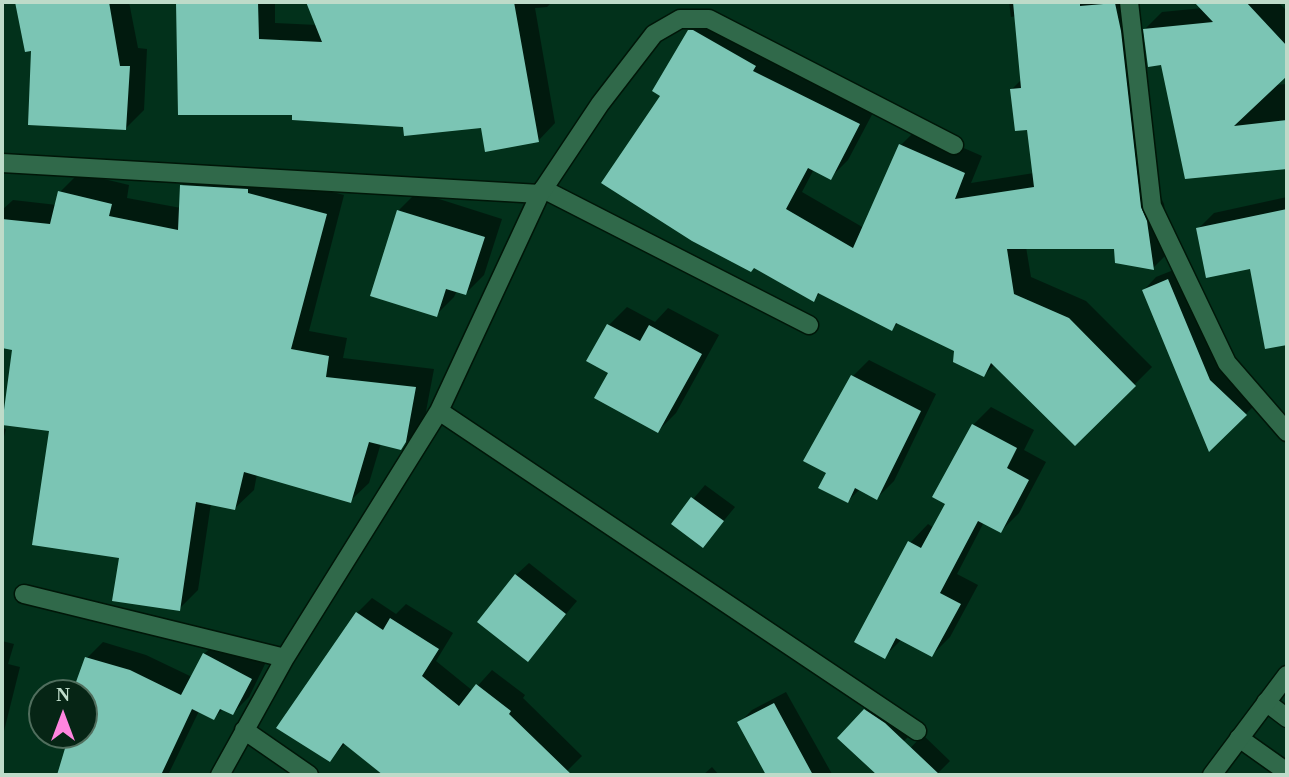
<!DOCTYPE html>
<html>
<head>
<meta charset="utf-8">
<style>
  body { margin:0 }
  #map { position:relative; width:1289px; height:777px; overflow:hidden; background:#02311b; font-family:Georgia,serif }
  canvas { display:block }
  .frame { position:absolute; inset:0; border:4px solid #bedbc9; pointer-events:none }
  .north { position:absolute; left:28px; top:679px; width:70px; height:70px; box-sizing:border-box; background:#062515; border:2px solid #506e5d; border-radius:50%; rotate:0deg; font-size:19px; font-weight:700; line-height:28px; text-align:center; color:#bedbc9 }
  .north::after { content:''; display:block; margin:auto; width:24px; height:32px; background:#ff85df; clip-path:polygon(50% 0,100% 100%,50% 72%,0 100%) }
</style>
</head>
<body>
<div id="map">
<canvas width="1289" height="777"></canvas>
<div class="frame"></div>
<div class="north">N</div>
</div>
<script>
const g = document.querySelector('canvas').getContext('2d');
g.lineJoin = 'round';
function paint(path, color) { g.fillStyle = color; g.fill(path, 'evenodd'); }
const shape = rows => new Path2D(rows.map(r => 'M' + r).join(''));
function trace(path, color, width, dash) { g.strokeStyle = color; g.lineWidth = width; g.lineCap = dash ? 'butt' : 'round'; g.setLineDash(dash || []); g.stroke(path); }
paint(shape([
  [17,2,129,2,138,48,147,49,144,110,126,128,33,49,26,50],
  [178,2,275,2,275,23,317,25,307,2,552,2,547,7,535,8,555,123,538,141,482,126,404,126,294,113,179,113],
  [1009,2,1134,2,1157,189,1164,204,1170,251,1153,268,1115,247,1026,247,1031,277,1086,301,1152,367,1075,444,995,364,984,375,956,350,899,322,892,329,821,292,814,299,663,95,690,31,707,14,876,107,848,160,830,178,814,169,802,192,864,228,901,145,918,128,982,156,971,183,1034,173,1028,128,1012,89,1022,79,1016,16,1011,17],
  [1197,2,1278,2,1287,11,1287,74,1275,85,1287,84,1287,167,1187,177,1162,63,1145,29,1162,12,1203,8],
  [201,167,266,175,344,195,309,331,347,338,343,358,434,369,424,422,420,429,401,448,381,443,369,483,350,501,257,474,254,490,235,508,211,503,198,590,179,609,121,556,51,430,14,349,2,346,2,210,13,200,57,205,60,192,79,173,129,185,127,198,181,208,182,185],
  [417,192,502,219,484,275,466,293,457,290,454,297,436,315,399,210],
  [1287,197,1287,343,1267,347,1251,267,1198,229,1214,213],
  [1181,267,1258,402,1210,449,1144,290,1156,277],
  [627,307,655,322,668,308,719,335,676,413,658,431,610,372,589,360,609,325],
  [869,360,936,394,894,481,877,498,860,489,848,501,829,472,853,376],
  [991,407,1034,430,1024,450,1046,462,1019,513,1001,531,984,522,957,574,978,585,950,637,932,655,902,639,885,656,910,543,928,524,934,528,947,503,973,425],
  [2,428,6,429,2,444],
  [705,485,735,507,703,546,673,523],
  [529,563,577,601,528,659,516,575],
  [372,598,396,614,406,604,453,633,436,661,473,691,492,670,525,695,523,698,582,756,563,775,485,775,473,763,464,775,386,775,346,743,330,759,357,613],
  [220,639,266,662,249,697,233,713,223,709,214,718,199,711,168,775,59,775,68,744,59,735,84,735,84,693,74,693,87,658,103,642,146,655,192,677,204,654],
  [2,641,14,644,8,664,20,667,2,739],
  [786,692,832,774,831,775,768,775,739,723,752,710],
  [878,698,916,729,904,741,865,762,839,738],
  [923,735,950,761,936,775,884,775],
  [712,767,719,775,703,775]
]), '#0007');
paint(shape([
  [15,2,109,2,120,66,130,66,126,130,28,125,31,51,25,52],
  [176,2,258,2,259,39,322,42,306,2,514,2,539,142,485,152,481,128,404,136,403,127,292,120,292,115,178,115],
  [1013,2,1080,2,1080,6,1115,3,1121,31,1141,207,1147,221,1154,270,1115,263,1114,249,1007,249,1014,294,1069,318,1136,386,1075,446,991,363,984,377,953,362,954,351,896,323,892,331,818,293,814,302,754,268,751,272,692,241,601,183,660,96,652,91,688,30,693,30,756,66,753,71,860,124,831,180,808,168,786,209,853,248,899,144,965,173,955,199,1034,187,1027,130,1015,131,1010,89,1021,88],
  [1194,2,1246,2,1287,46,1287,76,1234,126,1287,120,1287,169,1185,179,1161,65,1148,67,1143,29,1213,22],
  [180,185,248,189,248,193,327,214,291,349,329,356,326,377,416,387,406,442,401,450,369,442,351,503,244,472,235,510,196,502,180,611,112,601,119,558,32,545,49,431,2,425,12,350,2,348,2,219,50,224,58,191,112,204,109,216,178,230],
  [1287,209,1287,345,1265,349,1250,269,1206,278,1196,228],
  [397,210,485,237,466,295,446,289,437,317,370,296],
  [1168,279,1210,380,1247,415,1209,452,1142,290],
  [607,324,640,341,649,325,702,354,658,433,594,398,608,373,586,361],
  [851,375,921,411,877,500,855,488,848,503,818,488,826,473,803,461],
  [972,424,1017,448,1007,468,1029,480,1001,533,978,521,940,593,961,604,932,657,896,638,885,659,854,642,908,541,921,548,945,504,932,497],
  [691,497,724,521,703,548,671,524],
  [515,574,566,614,528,662,477,622],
  [356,612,383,630,390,618,439,649,422,676,459,706,476,684,511,711,509,714,572,775,383,775,343,743,330,762,276,728],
  [203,653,252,679,233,715,220,709,214,720,192,709,161,775,57,775,66,745,55,741,57,735,84,735,84,693,72,693,85,657,130,670,181,695],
  [774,703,813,775,766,775,737,722],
  [864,709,885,723,940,775,877,775,837,738]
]), '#7bc5b4');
const lane = shape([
  [543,189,809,325],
  [1266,702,1287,718],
  [1239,738,1287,772]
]);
const street = shape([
  [1129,2,1152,206,1227,363,1287,432],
  [2,163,540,194],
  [439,411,917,731],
  [24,594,285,658],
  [244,730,309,775],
  [220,775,285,658,439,411,540,194,600,104,654,34,680,19,709,19,954,145],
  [1212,775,1287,675]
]);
trace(lane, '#001608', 21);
trace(street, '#001608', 21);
trace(lane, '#30694a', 18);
trace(street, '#30694a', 18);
</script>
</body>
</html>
